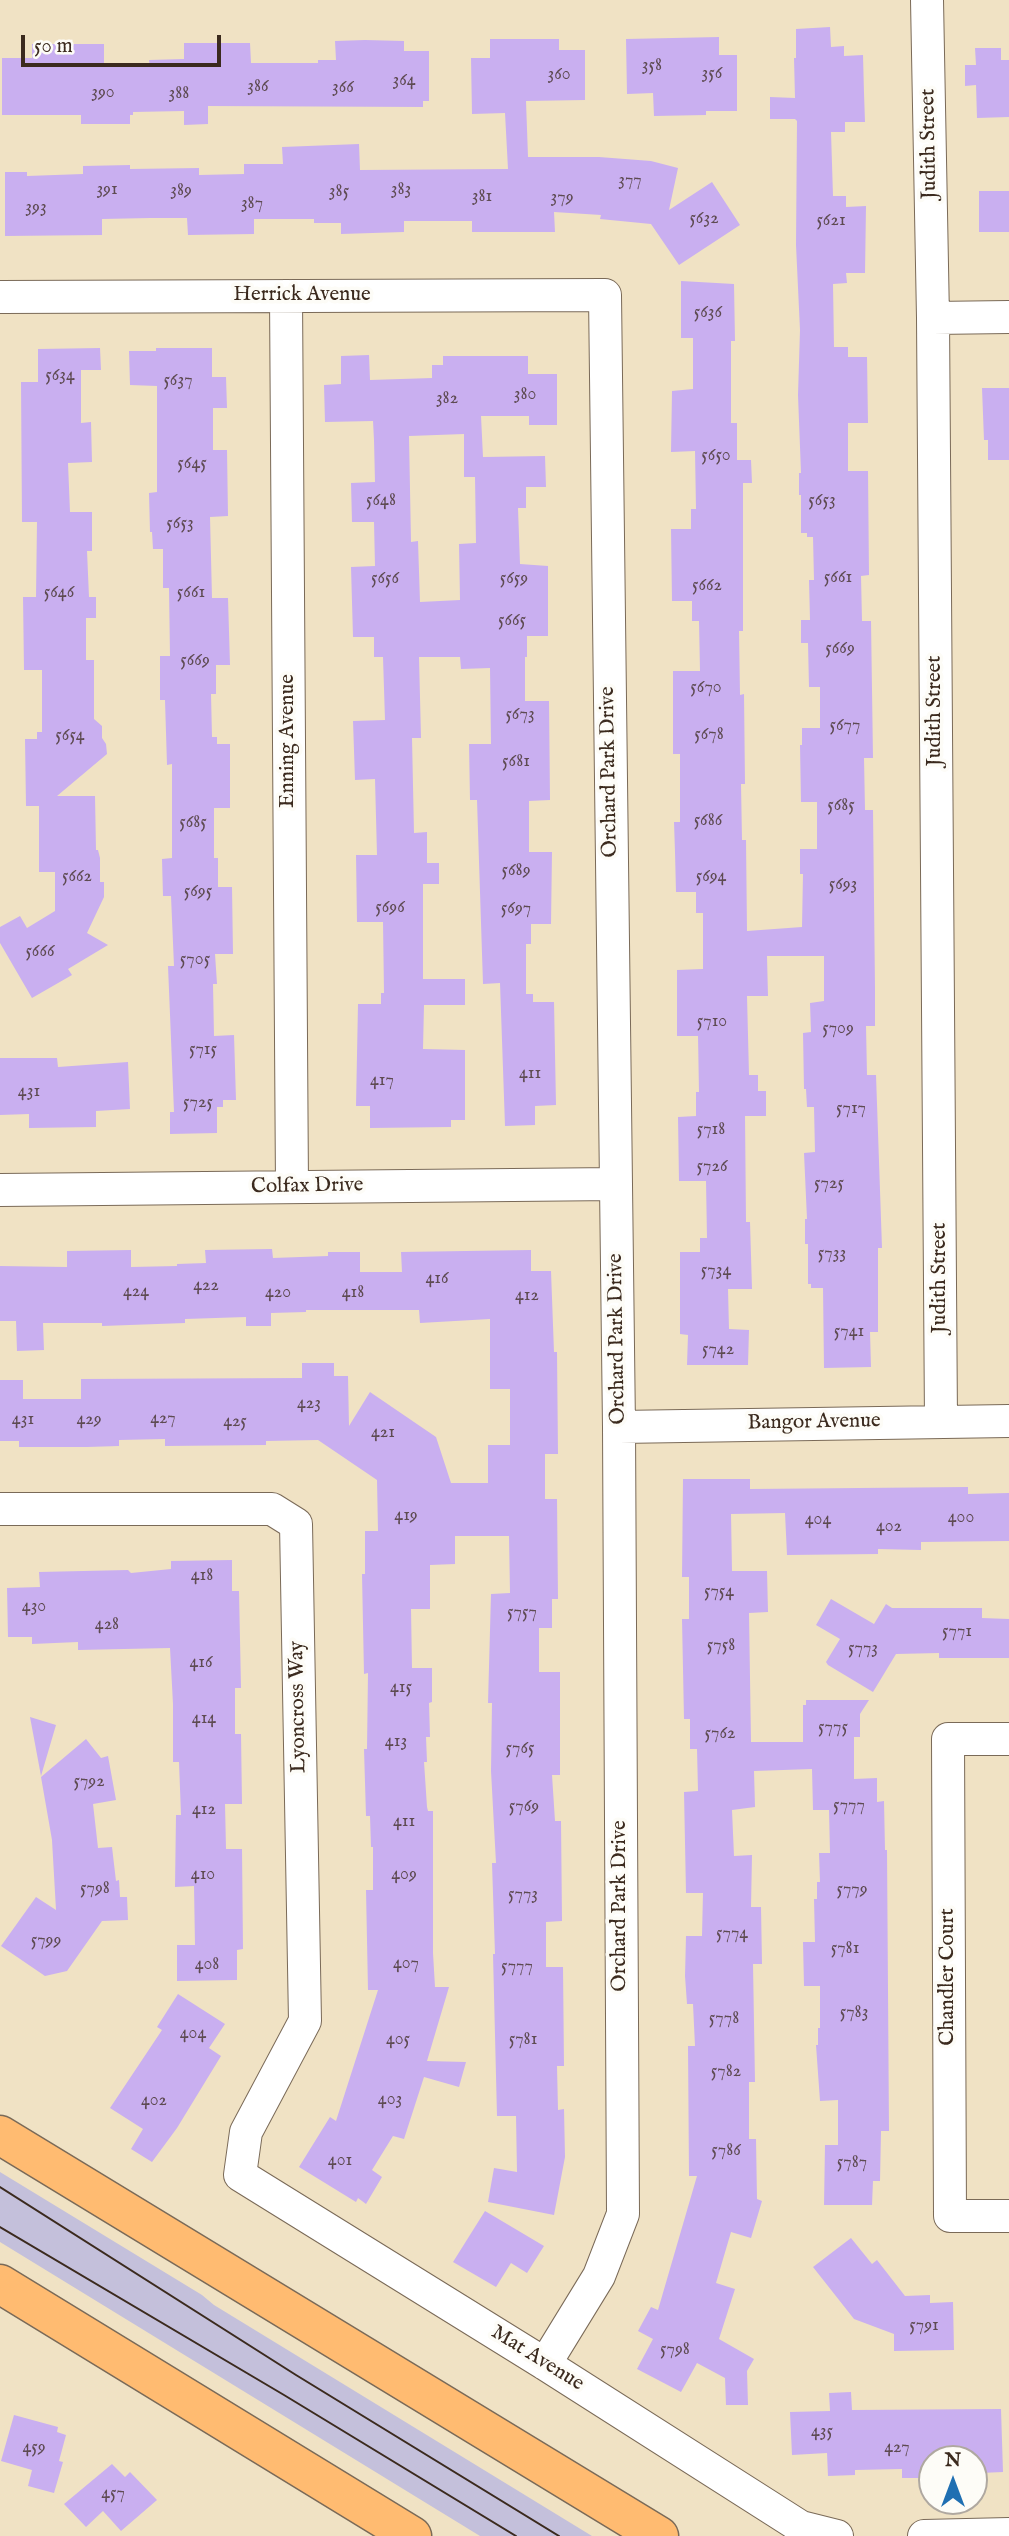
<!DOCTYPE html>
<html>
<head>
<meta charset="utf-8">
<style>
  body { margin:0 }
  #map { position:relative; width:1009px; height:2536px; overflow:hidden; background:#f0e2c4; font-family:"IM FELL English",serif }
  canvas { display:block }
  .north { position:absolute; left:918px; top:2445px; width:70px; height:70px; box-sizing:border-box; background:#fdfcf7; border:2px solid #afa8a0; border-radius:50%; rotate:0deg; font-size:19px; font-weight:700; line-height:28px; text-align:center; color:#3b2a1e }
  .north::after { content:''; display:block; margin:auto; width:24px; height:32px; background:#1f6fb2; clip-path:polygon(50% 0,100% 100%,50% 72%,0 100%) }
  .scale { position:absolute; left:21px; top:35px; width:200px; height:32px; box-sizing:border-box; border:4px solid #3b2a1e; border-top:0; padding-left:9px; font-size:21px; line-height:24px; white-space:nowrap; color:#3b2a1e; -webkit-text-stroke:5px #fdfcf7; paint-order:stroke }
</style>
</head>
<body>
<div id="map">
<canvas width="1009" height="2536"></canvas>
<div class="north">N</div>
<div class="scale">50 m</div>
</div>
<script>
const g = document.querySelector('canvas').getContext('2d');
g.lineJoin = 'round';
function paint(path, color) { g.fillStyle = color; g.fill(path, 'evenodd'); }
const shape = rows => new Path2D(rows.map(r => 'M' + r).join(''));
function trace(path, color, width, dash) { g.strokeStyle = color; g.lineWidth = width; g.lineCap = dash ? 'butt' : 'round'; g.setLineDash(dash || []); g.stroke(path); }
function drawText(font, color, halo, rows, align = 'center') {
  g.font = font + ' "IM FELL English",serif'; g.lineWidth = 7; g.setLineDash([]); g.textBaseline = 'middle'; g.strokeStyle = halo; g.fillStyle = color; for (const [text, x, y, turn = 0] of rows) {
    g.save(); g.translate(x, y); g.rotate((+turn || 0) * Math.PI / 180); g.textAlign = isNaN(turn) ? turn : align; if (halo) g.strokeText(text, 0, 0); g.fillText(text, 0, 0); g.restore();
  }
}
paint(shape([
  [0,2172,202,2295,214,2305,592,2536,480,2536,0,2242]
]), '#c4c0db');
paint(shape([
  [830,27,831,47,844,46,844,56,863,55,864,93,865,122,845,122,845,132,831,132,833,196,846,196,846,207,866,206,865,273,846,273,847,283,833,284,834,347,848,347,848,357,867,357,868,423,848,423,848,471,868,471,869,575,861,576,862,621,871,621,873,758,864,758,865,810,873,810,875,988,875,1026,866,1026,867,1075,876,1075,882,1248,878,1248,878,1332,870,1332,871,1367,824,1368,823,1288,811,1288,811,1284,808,1284,808,1244,805,1244,805,1219,807,1219,804,1153,815,1152,814,1107,807,1107,806,1089,804,1089,803,1033,811,1032,810,1003,824,1001,824,956,767,956,768,996,747,996,749,1075,758,1075,758,1091,766,1091,766,1116,745,1116,746,1222,750,1222,752,1289,728,1289,729,1329,749,1330,748,1365,687,1365,688,1335,680,1334,680,1252,700,1252,700,1238,707,1238,706,1181,679,1181,678,1117,696,1116,696,1092,699,1092,698,1036,677,1036,677,970,703,969,703,913,696,913,696,892,676,892,675,852,674,822,680,822,680,754,673,754,673,671,700,671,699,621,692,621,692,601,672,601,671,529,691,529,691,509,696,509,695,451,671,452,672,391,693,389,693,338,681,338,681,281,734,284,735,341,731,341,731,423,737,423,737,460,751,460,752,483,743,483,743,631,739,631,740,695,744,694,745,784,741,784,742,840,746,840,747,931,802,927,803,874,800,874,800,849,817,849,817,802,801,802,800,745,802,745,802,728,820,728,820,687,809,687,808,643,801,643,801,620,810,620,809,580,814,580,813,537,807,537,807,533,801,533,801,495,799,495,799,473,801,473,798,395,800,330,796,245,797,121,795,119,770,119,770,97,795,98,794,58,796,58,796,29],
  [719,37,719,55,737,55,737,111,706,111,706,115,654,116,653,93,627,94,626,39],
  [490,39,559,39,559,50,585,50,585,100,526,101,528,157,599,157,651,161,678,168,669,210,712,182,740,225,679,265,651,224,600,219,601,215,554,212,555,232,472,232,472,221,404,221,404,232,341,234,341,223,314,223,314,219,254,219,254,234,188,235,187,218,150,218,102,219,102,235,5,236,5,172,27,172,27,176,83,174,83,166,130,165,130,169,199,168,199,175,244,174,244,164,283,164,282,147,359,144,360,170,508,169,505,113,472,114,471,58,490,58],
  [365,40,404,41,404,51,429,51,429,101,423,101,423,107,208,106,208,124,184,125,184,111,133,112,133,115,130,115,130,124,81,124,81,115,2,115,2,58,32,58,32,44,104,44,104,67,150,67,149,60,184,59,184,43,250,43,251,63,318,63,318,60,336,60,335,41],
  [975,48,1001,48,1001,60,1009,60,1009,117,977,118,976,85,965,86,965,65,976,65],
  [979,191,1009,191,1009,232,979,232],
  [100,348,101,370,81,370,81,423,91,422,92,462,68,463,70,512,92,512,92,551,87,551,89,597,96,597,96,618,86,618,86,660,94,660,94,719,102,726,102,738,106,744,107,754,57,796,95,796,96,850,98,850,100,858,100,882,104,882,104,897,87,933,108,945,68,969,72,975,32,998,0,943,0,927,20,916,27,928,55,911,55,872,39,872,39,806,26,806,25,739,37,739,37,732,42,732,42,670,24,670,23,597,36,597,37,522,22,522,21,382,38,382,38,349],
  [156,348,212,348,212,377,226,377,227,408,213,408,213,450,227,450,228,516,210,517,212,598,228,598,230,665,216,665,216,694,211,694,212,737,217,737,217,744,230,744,230,808,214,808,214,858,218,858,218,887,232,887,233,954,215,954,217,984,213,984,214,1036,234,1035,236,1100,223,1100,223,1107,217,1107,217,1133,170,1134,170,1112,174,1112,168,966,174,966,171,896,163,896,162,859,172,858,172,764,167,765,165,700,160,700,160,656,170,656,169,588,163,588,163,549,153,549,152,532,150,532,149,493,157,492,157,386,130,385,129,351,156,351],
  [369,355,370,380,432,378,432,365,443,365,443,356,528,356,528,374,557,374,557,425,529,425,529,416,481,416,483,457,545,456,546,487,526,487,526,508,518,508,520,564,548,566,548,636,527,636,527,657,525,657,525,701,549,701,550,800,529,801,529,852,552,852,551,924,531,924,531,944,526,944,526,994,533,994,533,1002,554,1002,556,1105,535,1106,535,1125,505,1126,500,983,483,984,477,800,470,800,469,744,491,744,490,668,461,669,460,657,419,657,421,738,412,738,414,833,427,832,427,863,439,863,439,884,423,884,423,979,465,979,465,1005,424,1005,423,1049,465,1050,465,1120,451,1120,451,1127,370,1128,370,1106,356,1106,358,1004,381,1004,381,993,384,993,383,922,357,922,356,855,377,855,375,779,355,780,353,721,385,720,383,657,374,657,374,637,353,637,351,567,375,566,374,522,352,522,351,483,375,482,374,440,373,421,325,422,324,385,341,384,341,356],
  [464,434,464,477,475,477,476,543,459,544,460,600,420,602,418,541,411,542,409,436],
  [982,388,1009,388,1009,460,988,460,988,440,984,440],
  [0,1058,57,1058,58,1067,128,1062,130,1109,96,1111,96,1127,29,1128,29,1114,0,1115],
  [272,1249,273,1258,328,1256,328,1252,360,1252,360,1272,402,1272,401,1252,531,1250,531,1271,551,1271,554,1352,557,1352,558,1454,545,1454,545,1499,557,1499,558,1599,552,1599,552,1628,539,1628,539,1672,560,1672,560,1775,552,1775,555,1821,561,1821,562,1921,546,1922,546,1967,563,1967,564,2066,557,2066,558,2110,564,2109,565,2157,554,2215,488,2202,494,2168,517,2172,516,2116,497,2116,493,1954,495,1954,492,1863,496,1863,491,1771,492,1703,488,1703,491,1594,510,1593,509,1536,455,1536,455,1564,430,1565,430,1609,411,1609,412,1668,432,1668,432,1702,429,1703,430,1737,426,1737,427,1762,424,1762,427,1807,428,1811,433,1811,433,1953,435,1987,449,1987,427,2061,466,2062,459,2087,424,2077,404,2139,393,2136,372,2170,382,2177,366,2204,358,2198,356,2202,299,2167,330,2117,336,2121,378,1990,368,1990,366,1890,373,1890,373,1847,371,1847,370,1816,366,1816,364,1749,367,1749,368,1673,364,1674,362,1574,365,1574,365,1531,378,1531,377,1480,318,1440,266,1441,266,1445,165,1446,165,1439,119,1440,119,1446,87,1447,19,1447,19,1441,0,1441,0,1380,23,1380,23,1399,81,1399,81,1379,302,1378,302,1363,334,1363,334,1376,348,1376,349,1426,370,1392,436,1437,451,1483,488,1483,488,1445,510,1445,510,1389,490,1389,490,1319,420,1323,419,1310,306,1310,306,1312,271,1313,271,1326,246,1326,246,1317,185,1319,185,1323,102,1326,102,1323,43,1323,44,1350,17,1351,16,1321,0,1321,0,1266,67,1267,67,1251,131,1250,131,1267,177,1266,177,1264,206,1263,205,1250],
  [683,1479,750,1479,750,1489,968,1487,968,1494,1009,1493,1009,1541,921,1542,921,1550,878,1549,878,1554,787,1555,785,1513,731,1514,732,1571,767,1571,768,1612,749,1613,751,1742,803,1742,803,1705,806,1705,806,1700,869,1700,860,1714,860,1737,854,1737,854,1779,877,1778,877,1802,884,1801,885,1850,887,1850,889,2131,881,2131,880,2181,873,2181,872,2205,824,2205,825,2145,838,2145,838,2100,820,2101,816,2045,818,2045,818,2028,820,2028,820,1986,804,1986,803,1942,815,1942,814,1899,817,1899,817,1882,820,1882,819,1853,830,1853,829,1810,813,1810,812,1769,754,1771,755,1807,732,1810,734,1856,752,1855,751,1907,761,1907,762,1964,753,1964,755,2082,749,2082,749,2139,756,2139,757,2199,762,2201,751,2238,731,2232,716,2283,735,2289,719,2339,754,2359,747,2371,748,2405,726,2405,725,2378,697,2363,681,2392,637,2369,653,2339,638,2331,651,2307,658,2310,697,2176,689,2176,688,2046,695,2046,693,2004,687,2004,685,1976,686,1936,702,1936,703,1893,686,1893,684,1792,698,1791,697,1749,690,1749,690,1719,684,1719,682,1619,689,1619,689,1577,682,1577],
  [232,1560,232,1591,239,1591,241,1688,235,1688,235,1734,241,1734,242,1804,225,1804,226,1849,242,1849,243,1949,237,1950,237,1980,177,1981,177,1945,195,1945,194,1886,175,1887,176,1815,181,1815,179,1762,173,1762,173,1704,170,1648,78,1650,78,1642,32,1644,32,1637,8,1637,7,1588,40,1587,39,1572,128,1570,131,1573,171,1569,171,1561],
  [831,1599,874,1624,886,1604,892,1608,982,1608,982,1618,1009,1619,1009,1658,939,1658,939,1653,896,1654,873,1692,828,1665,826,1662,840,1639,816,1625],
  [30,1717,56,1725,41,1776],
  [86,1739,101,1758,108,1756,116,1800,93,1804,98,1848,112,1847,116,1881,119,1880,120,1897,127,1897,128,1920,102,1921,67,1971,45,1976,1,1946,36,1897,56,1910,52,1840,41,1777],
  [178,1994,225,2024,209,2048,221,2056,177,2128,152,2162,131,2149,143,2129,110,2108,162,2030,157,2027],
  [485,2211,544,2246,527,2273,511,2263,496,2287,453,2262],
  [851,2238,872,2264,877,2260,905,2296,930,2295,930,2303,953,2302,954,2350,894,2351,894,2334,854,2319,813,2267],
  [851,2392,852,2410,1001,2409,1003,2472,980,2473,980,2466,974,2466,974,2459,930,2459,930,2478,902,2478,902,2469,855,2470,855,2475,828,2476,827,2453,792,2455,790,2412,830,2411,829,2393],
  [14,2415,58,2427,57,2432,66,2435,59,2461,63,2462,54,2493,28,2486,32,2470,1,2461],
  [112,2464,125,2477,130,2472,157,2500,121,2531,103,2511,86,2527,64,2504]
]), '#c9aff0');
const minor = shape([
  [927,0,933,318,941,1421],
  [286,296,292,1187],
  [0,297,605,295,619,1427,623,2214,599,2276,545,2364],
  [933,318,1009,317],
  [0,1190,615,1184],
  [619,1427,1009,1421],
  [0,1509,272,1509,296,1524,305,2021,246,2132,240,2175,545,2364,801,2527,837,2536],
  [1009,1739,948,1739,950,2216,1009,2216],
  [924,2536,1009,2534]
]);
const motorway = shape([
  [0,2135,659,2536],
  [0,2284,412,2536]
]);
trace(minor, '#7a6a58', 34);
trace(motorway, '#7a6a58', 41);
trace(minor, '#fff', 32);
trace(motorway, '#ffbb71', 38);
trace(shape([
  [0,2187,296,2375,559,2536],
  [0,2227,284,2395,516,2536]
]), '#3b2a1e', 2);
drawText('18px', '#5e4b52', null, [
  ["358",652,66],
  ["356",712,74],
  ["360",559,75],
  ["364",404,81],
  ["386",258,87],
  ["366",343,88],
  ["390",103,93],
  ["388",179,94],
  ["377",630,181],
  ["391",107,190],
  ["383",401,190],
  ["389",181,191],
  ["385",339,192],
  ["381",482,197],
  ["379",562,198],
  ["387",252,204],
  ["393",36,208],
  ["5632",704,219],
  ["5621",831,221],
  ["5636",708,313],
  ["5634",60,376],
  ["5637",178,381],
  ["380",525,395],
  ["382",447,399],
  ["5650",716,456],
  ["5645",192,464],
  ["5648",381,501],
  ["5653",822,501],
  ["5653",180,524],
  ["5661",838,578],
  ["5656",385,579],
  ["5659",514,579],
  ["5662",707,586],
  ["5646",59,593],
  ["5661",191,593],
  ["5665",512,621],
  ["5669",840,649],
  ["5669",195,661],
  ["5670",706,688],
  ["5673",520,715],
  ["5677",845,726],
  ["5678",709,735],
  ["5654",70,736],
  ["5681",516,762],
  ["5685",841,806],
  ["5686",708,821],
  ["5685",193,823],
  ["5689",516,871],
  ["5662",77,877],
  ["5694",711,877],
  ["5693",843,885],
  ["5695",198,892],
  ["5696",390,908],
  ["5697",516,909],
  ["5666",40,952],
  ["5705",195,960],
  ["5710",712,1022],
  ["5709",838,1029],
  ["5715",203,1050],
  ["411",530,1074],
  ["417",382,1081],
  ["431",29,1092],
  ["5725",198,1103],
  ["5717",851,1109],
  ["5718",711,1130],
  ["5726",712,1167],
  ["5725",829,1184],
  ["5733",832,1254],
  ["5734",716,1271],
  ["416",437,1279],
  ["422",206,1286],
  ["424",136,1292],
  ["420",278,1293],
  ["418",353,1293],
  ["412",527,1296],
  ["5741",849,1332],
  ["5742",718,1350],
  ["423",309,1404],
  ["427",163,1419],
  ["431",23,1420],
  ["429",89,1420],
  ["425",235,1422],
  ["421",383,1433],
  ["419",406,1516],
  ["400",961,1518],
  ["404",818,1520],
  ["402",889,1527],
  ["418",202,1576],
  ["5754",719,1592],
  ["430",34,1607],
  ["5757",522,1613],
  ["428",107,1625],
  ["5771",957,1632],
  ["5758",721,1646],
  ["5773",863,1649],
  ["416",201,1663],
  ["415",401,1688],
  ["414",204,1719],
  ["5775",833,1728],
  ["5762",720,1734],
  ["413",396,1742],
  ["5765",520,1749],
  ["5792",89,1782],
  ["5777",849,1806],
  ["5769",524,1807],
  ["412",204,1810],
  ["411",404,1822],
  ["410",203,1875],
  ["409",404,1875],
  ["5798",95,1889],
  ["5779",852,1890],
  ["5773",523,1895],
  ["5774",732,1934],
  ["5799",46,1941],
  ["5781",845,1949],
  ["407",406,1964],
  ["408",207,1965],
  ["5777",517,1967],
  ["5783",854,2013],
  ["5778",724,2019],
  ["404",193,2034],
  ["405",398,2040],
  ["5781",523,2040],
  ["5782",726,2072],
  ["403",390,2100],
  ["402",154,2101],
  ["5786",726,2151],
  ["401",340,2161],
  ["5787",852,2163],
  ["5791",924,2326],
  ["5798",675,2350],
  ["435",822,2432],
  ["459",34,2448],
  ["427",897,2448],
  ["457",113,2494]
]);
drawText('21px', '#3b2a1e', '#fdfcf7', [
  ["Judith Street",930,144,-91],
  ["Herrick Avenue",302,296],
  ["Judith Street",936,711,-90],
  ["Enning Avenue",289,741,-90],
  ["Orchard Park Drive",610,772,-91],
  ["Colfax Drive",307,1187,-1],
  ["Judith Street",941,1278,-90],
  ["Orchard Park Drive",618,1339,-91],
  ["Bangor Avenue",814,1423,-1],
  ["Lyoncross Way",299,1707,-91],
  ["Orchard Park Drive",621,1906,-90],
  ["Chandler Court",949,1977,-90],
  ["Mat Avenue",537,2359,32]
]);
</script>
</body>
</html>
